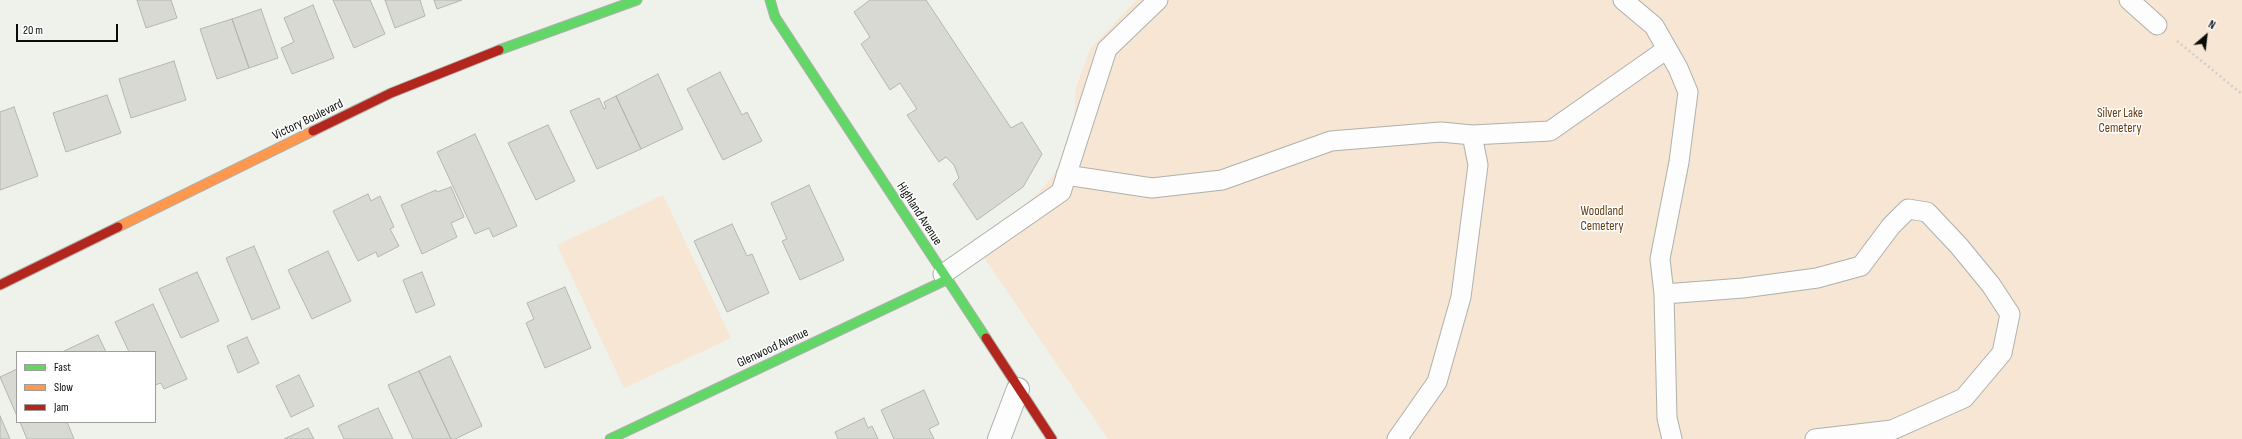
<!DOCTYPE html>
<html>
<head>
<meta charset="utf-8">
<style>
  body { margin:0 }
  #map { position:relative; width:2242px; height:439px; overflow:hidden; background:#eef2eb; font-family:"Sofia Sans Condensed",sans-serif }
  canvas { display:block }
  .legend { position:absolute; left:16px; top:351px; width:140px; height:72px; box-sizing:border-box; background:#fff; border:1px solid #9d9e9c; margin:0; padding:5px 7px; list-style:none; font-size:12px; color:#0a0c08 }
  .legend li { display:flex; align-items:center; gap:8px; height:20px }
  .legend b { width:20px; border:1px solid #9d9e9c }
  .north { position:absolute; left:2186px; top:16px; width:40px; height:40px; -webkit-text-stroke:3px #fff; paint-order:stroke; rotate:28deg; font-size:11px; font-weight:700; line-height:16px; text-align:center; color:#0a0c08 }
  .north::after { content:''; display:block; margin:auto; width:14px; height:18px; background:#0a0c08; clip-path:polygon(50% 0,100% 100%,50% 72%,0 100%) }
  .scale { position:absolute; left:16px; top:24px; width:102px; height:18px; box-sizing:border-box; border:2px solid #0a0c08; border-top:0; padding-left:5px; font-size:12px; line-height:14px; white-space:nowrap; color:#0a0c08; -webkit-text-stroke:3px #fff; paint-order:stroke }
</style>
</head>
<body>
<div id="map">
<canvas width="2242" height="439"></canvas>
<ul class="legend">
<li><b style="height:5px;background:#63d668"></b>Fast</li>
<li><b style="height:5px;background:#ff974d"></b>Slow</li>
<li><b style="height:5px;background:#b3261e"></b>Jam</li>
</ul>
<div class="north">N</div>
<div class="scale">20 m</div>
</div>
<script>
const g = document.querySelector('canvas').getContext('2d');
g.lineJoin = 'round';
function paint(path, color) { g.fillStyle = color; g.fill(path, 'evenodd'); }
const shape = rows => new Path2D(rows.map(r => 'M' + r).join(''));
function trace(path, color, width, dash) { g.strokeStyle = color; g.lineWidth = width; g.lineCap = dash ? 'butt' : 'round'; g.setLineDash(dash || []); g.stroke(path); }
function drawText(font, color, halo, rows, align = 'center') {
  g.font = font + ' "Sofia Sans Condensed",sans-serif'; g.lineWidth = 3; g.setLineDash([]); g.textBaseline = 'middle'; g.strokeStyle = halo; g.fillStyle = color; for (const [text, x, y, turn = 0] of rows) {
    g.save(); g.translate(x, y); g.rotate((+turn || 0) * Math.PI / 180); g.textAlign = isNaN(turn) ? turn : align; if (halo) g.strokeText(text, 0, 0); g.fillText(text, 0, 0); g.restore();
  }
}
paint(shape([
  [1136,0,2242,0,2242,439,1108,439,972,240,1013,216,1042,189,1056,172,1074,120,1076,88,1090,49],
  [663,195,731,338,624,388,557,245]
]), '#f6e6d3');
const building = shape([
  [137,0,171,0,177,18,146,28,137,0],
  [333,0,370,0,385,34,354,48,333,0],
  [385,0,420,0,425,16,395,28,385,0],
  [434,0,462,0,437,9,434,0],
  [870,0,926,0,1011,128,1022,122,1042,154,1023,187,977,220,953,184,959,178,954,165,946,157,939,162,907,115,917,109,900,83,890,90,861,44,870,37,854,12,870,0],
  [313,5,334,58,292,74,281,48,294,42,284,18,313,5],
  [261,9,278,58,249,68,232,19,261,9],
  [232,19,249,68,217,79,200,29,232,19],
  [174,61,186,100,131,118,119,79,174,61],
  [720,72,742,115,747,112,762,141,723,160,687,89,720,72],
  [658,74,683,129,641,149,616,96,658,74],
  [107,95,121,133,66,152,53,113,107,95],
  [616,96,641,149,597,169,570,111,599,98,604,109,606,108,604,102,616,96],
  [14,107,38,176,0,190,0,112,14,107],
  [548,125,575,181,536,200,508,143,548,125],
  [475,134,517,226,493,237,489,228,475,234,437,152,475,134],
  [809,185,844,260,800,280,782,241,787,239,771,203,809,185],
  [451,187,464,217,451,223,457,237,422,254,401,205,436,190,437,192,451,187],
  [368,194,371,201,380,196,394,227,390,229,399,246,378,257,376,252,358,261,333,211,368,194],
  [732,224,747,256,752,254,769,293,727,312,694,241,732,224],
  [254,246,280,308,252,320,226,258,254,246],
  [328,251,351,301,312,319,288,270,328,251],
  [197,272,219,321,181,338,159,289,197,272],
  [422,272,435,305,416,313,403,280,422,272],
  [565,287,591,348,545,368,526,323,534,319,527,303,565,287],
  [153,304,187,379,164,389,161,383,155,385,155,352,129,352,115,322,153,304],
  [98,335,106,352,62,352,98,335],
  [247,337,259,363,238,373,227,346,247,337],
  [450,356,482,426,455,439,451,439,419,371,450,356],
  [17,369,17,416,0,377,17,369],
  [419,371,451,439,413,439,388,385,419,371],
  [299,375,314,406,291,417,276,386,299,375],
  [924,390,939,424,929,429,934,439,894,439,881,410,924,390],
  [378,408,393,439,344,439,338,426,378,408],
  [0,416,10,439,0,439,0,416],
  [864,418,868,428,872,426,878,439,838,439,835,432,864,418],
  [20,422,67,422,74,439,27,439,20,422],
  [308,428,314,439,284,439,308,428]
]);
paint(building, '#d8d9d3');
trace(building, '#b4b6b0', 1);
const lane = shape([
  [1623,0,1654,26,1678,68,1688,92,1679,162,1660,259,1664,294,1667,418,1672,439],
  [2129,0,2157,25],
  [1066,175,1152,188,1222,180,1331,141,1441,132,1472,135,1550,131,1667,49],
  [943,274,1061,192,1107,49,1158,0],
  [1664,294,1743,288,1817,278,1861,266,1891,226,1908,209,1927,212,1959,246,1991,285,2010,314,2002,353,1964,398,1892,430,1815,439],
  [1397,439,1437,382,1461,297,1478,165,1472,135]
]);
const street = shape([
  [999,439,1018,389]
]);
const fast = shape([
  [770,0,775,17,986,338],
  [499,50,637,0],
  [610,439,946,280]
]);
const slow = shape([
  [118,227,313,131]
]);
const jam = shape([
  [313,131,391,93,499,50],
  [0,285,118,227],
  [986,338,1052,439]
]);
trace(lane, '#aeb1ac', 21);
trace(street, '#aeb1ac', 24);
trace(fast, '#aeb1ac', 11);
trace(slow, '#aeb1ac', 11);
trace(jam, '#aeb1ac', 11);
trace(shape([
  [2177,41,2242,94]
]), '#cececc', 2.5, [2, 3]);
trace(lane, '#fcfdfc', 19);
trace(street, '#fcfdfc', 22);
trace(fast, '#63d668', 9);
trace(slow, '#ff974d', 9);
trace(jam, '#b3261e', 9);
drawText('13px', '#633b0e', '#fff', [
  ["Silver Lake",2120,114],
  ["Cemetery",2120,129],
  ["Woodland",1602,212],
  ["Cemetery",1602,227]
]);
drawText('13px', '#0a0c08', '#fff', [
  ["Victory Boulevard",308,120,-26],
  ["Highland Avenue",919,214,57],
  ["Glenwood Avenue",773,348,-25]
]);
</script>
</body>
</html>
